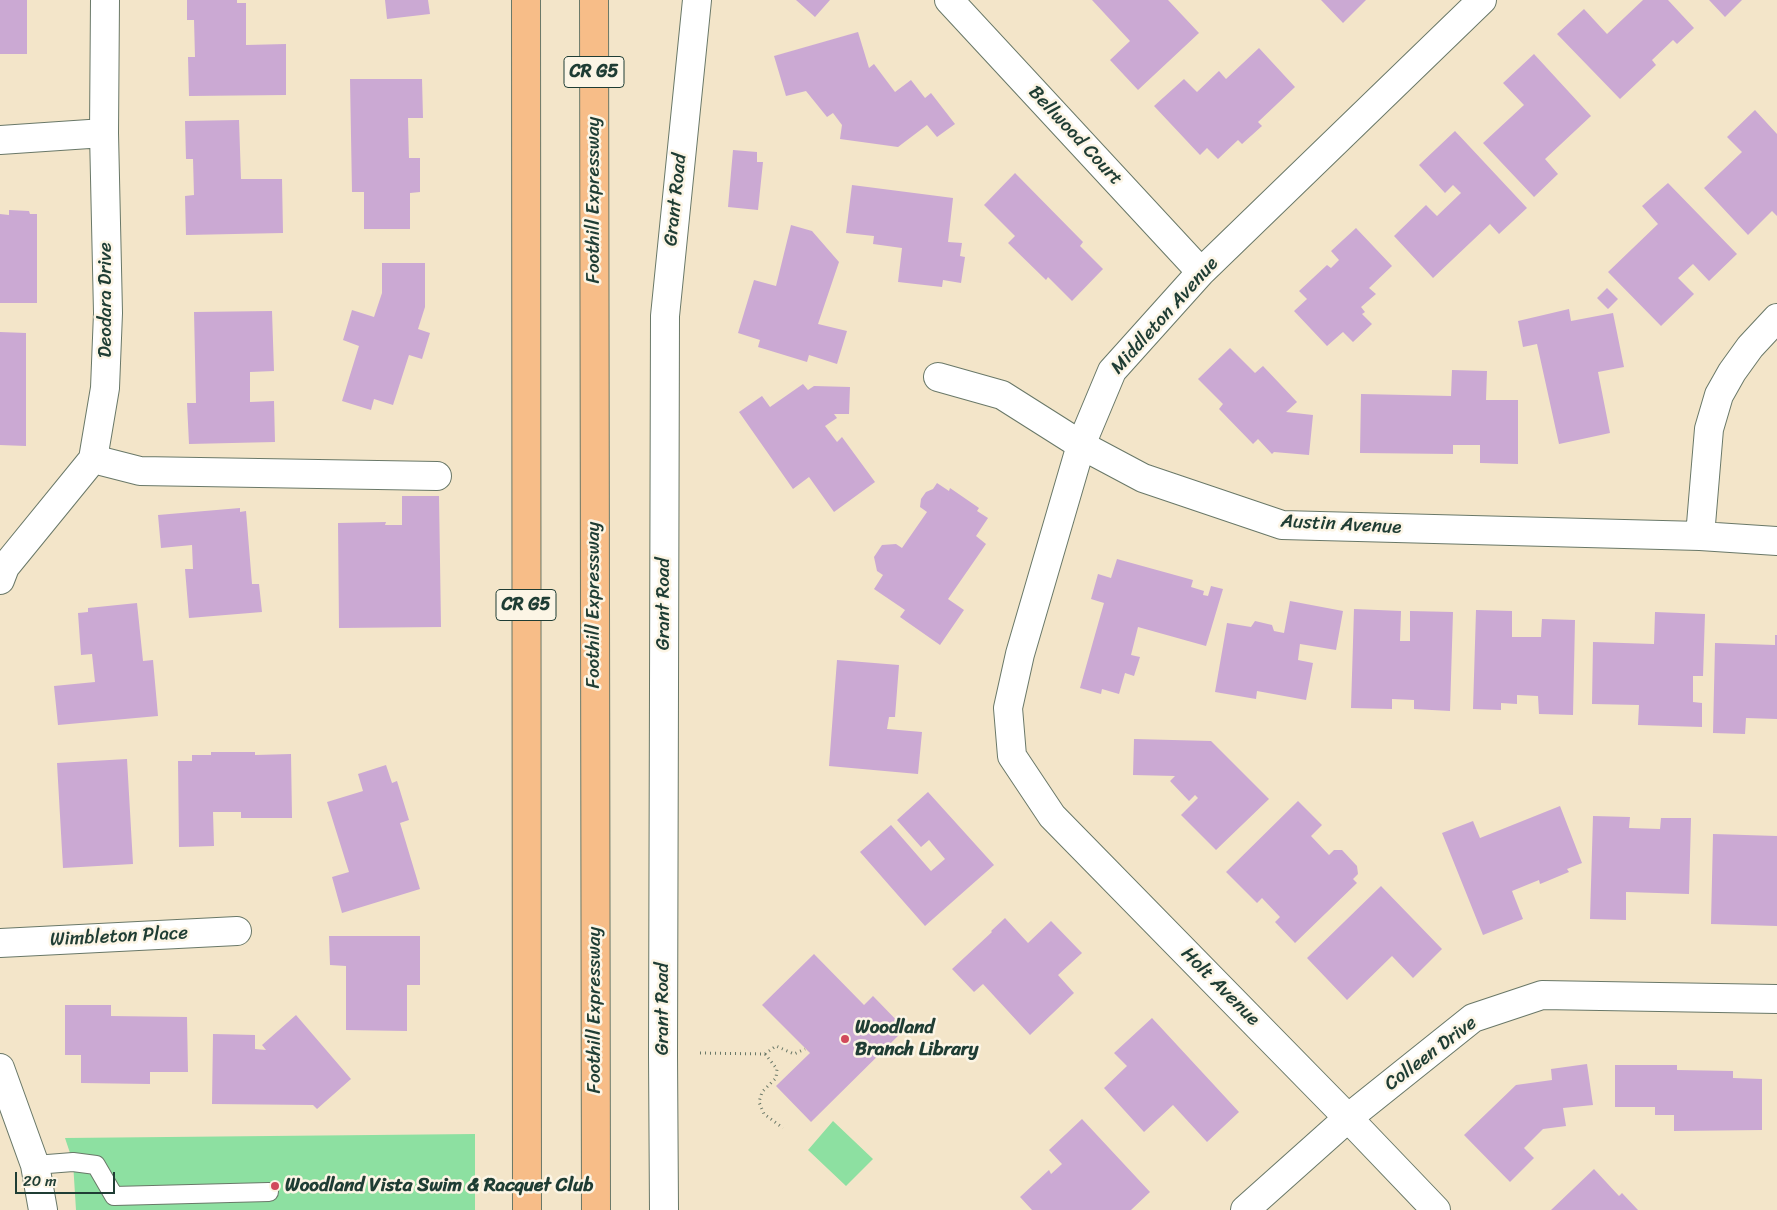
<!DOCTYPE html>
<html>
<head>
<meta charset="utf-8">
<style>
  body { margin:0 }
  #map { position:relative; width:1777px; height:1210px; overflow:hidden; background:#f3e5c9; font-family:Sriracha,sans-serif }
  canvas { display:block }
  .scale { position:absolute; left:15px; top:1172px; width:100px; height:22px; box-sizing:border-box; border:2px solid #1f3d34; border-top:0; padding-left:6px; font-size:15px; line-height:18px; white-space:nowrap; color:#1f3d34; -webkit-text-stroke:4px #fcf5e5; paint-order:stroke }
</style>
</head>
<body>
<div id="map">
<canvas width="1777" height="1210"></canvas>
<div class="scale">20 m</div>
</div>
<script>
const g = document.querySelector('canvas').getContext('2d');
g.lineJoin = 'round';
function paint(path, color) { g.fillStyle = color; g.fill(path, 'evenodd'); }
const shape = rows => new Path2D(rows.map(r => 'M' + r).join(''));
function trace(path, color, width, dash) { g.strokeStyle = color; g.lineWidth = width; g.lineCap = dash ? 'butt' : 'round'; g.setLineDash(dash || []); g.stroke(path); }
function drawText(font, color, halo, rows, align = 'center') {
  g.font = font + ' Sriracha,sans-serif'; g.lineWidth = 5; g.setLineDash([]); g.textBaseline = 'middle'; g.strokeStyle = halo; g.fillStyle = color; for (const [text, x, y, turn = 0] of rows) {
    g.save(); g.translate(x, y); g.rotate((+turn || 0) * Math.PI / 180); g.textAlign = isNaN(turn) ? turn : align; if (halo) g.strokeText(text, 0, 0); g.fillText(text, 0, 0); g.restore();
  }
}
paint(shape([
  [833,1121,873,1159,846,1186,808,1150],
  [475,1134,475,1210,76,1210,73,1162,65,1138]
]), '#8de0a1');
paint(shape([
  [0,0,27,0,27,54,0,54],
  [187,0,237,0,237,3,246,3,246,45,286,44,286,95,189,96,188,57,195,57,194,20,187,20],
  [385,0,428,0,430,14,387,19],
  [796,0,830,0,815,17],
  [1092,0,1168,0,1199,33,1138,90,1110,60,1130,41],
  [1321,0,1366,0,1343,23],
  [1643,0,1668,0,1694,28,1677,44,1673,40,1652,60,1656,65,1620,99,1557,34,1584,9,1607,34],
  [1709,0,1742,0,1725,17],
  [858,32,869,68,874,64,895,92,911,80,925,98,931,93,955,124,937,137,927,125,898,147,840,139,842,125,833,113,827,117,806,91,786,96,774,56],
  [1259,48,1295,87,1258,122,1262,126,1242,144,1238,140,1218,159,1207,148,1200,155,1154,106,1184,79,1197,92,1219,71,1226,79],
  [1534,54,1591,116,1545,159,1558,174,1534,197,1483,143,1524,105,1503,83],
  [350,79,422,79,423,118,408,118,409,158,420,158,420,192,410,193,410,229,364,229,364,192,352,192],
  [1755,110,1777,134,1777,216,1772,211,1748,235,1704,188,1742,152,1727,137],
  [239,120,241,179,282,179,283,233,186,235,185,196,194,195,193,159,186,159,185,121],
  [1455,131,1527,208,1499,234,1490,224,1433,278,1394,236,1426,205,1437,216,1461,193,1453,185,1445,193,1419,165],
  [733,150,757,152,757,162,763,162,758,210,728,207],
  [1015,173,1083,242,1080,246,1103,269,1072,301,1048,277,1046,280,1008,243,1015,236,984,205],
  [1668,183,1737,254,1709,281,1693,264,1678,278,1694,294,1661,326,1608,272,1658,224,1642,206],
  [852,185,953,198,948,242,962,243,960,256,965,257,961,283,943,280,942,287,898,282,902,248,873,244,874,236,846,233],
  [9,210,29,211,30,214,37,214,37,303,0,303,0,214,9,215],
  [791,225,812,231,839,262,818,324,847,331,837,364,809,355,807,362,758,347,760,340,738,333,754,280,776,286],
  [1356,228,1392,266,1369,288,1376,294,1361,307,1365,312,1362,314,1372,324,1353,342,1343,332,1327,346,1294,311,1307,299,1299,291,1327,265,1331,268,1339,260,1331,251],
  [382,263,425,263,425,307,418,329,430,333,422,359,409,355,393,405,374,399,371,410,342,401,359,346,343,340,352,310,374,317,382,293],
  [1607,288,1618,299,1608,309,1597,298],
  [1569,309,1571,321,1613,313,1624,367,1598,372,1610,433,1559,444,1537,344,1523,347,1518,321],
  [272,311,274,371,250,372,250,402,274,401,275,442,189,444,187,403,196,403,194,312],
  [0,332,26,333,26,446,0,445],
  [1230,348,1255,373,1263,366,1297,402,1286,412,1313,415,1309,455,1274,452,1272,454,1258,439,1253,444,1219,409,1223,404,1198,379],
  [1452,370,1487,371,1486,400,1518,400,1518,464,1480,463,1480,445,1453,445,1453,454,1360,453,1361,394,1451,396],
  [803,384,808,390,814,386,850,387,849,414,834,414,837,418,825,426,837,442,842,437,875,482,834,512,809,477,793,489,739,412,762,396,770,407],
  [937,483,949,491,950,488,979,508,977,511,988,518,976,536,986,544,948,599,964,610,940,645,900,617,905,610,874,589,883,575,877,571,874,557,882,545,896,544,902,548,927,512,920,507,921,499,926,492,933,489],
  [402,496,439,496,441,627,339,628,338,523,386,522,385,525,402,525],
  [240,508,240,512,246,511,252,584,259,584,262,612,189,618,185,569,193,569,192,545,161,548,158,515],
  [1117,559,1193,580,1191,587,1204,591,1203,595,1208,596,1211,586,1223,589,1206,646,1138,627,1131,655,1140,657,1134,676,1125,673,1119,694,1102,689,1101,694,1080,688,1104,603,1091,599,1098,574,1111,578],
  [1290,601,1343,611,1336,650,1300,644,1298,660,1313,663,1306,700,1257,691,1256,699,1215,692,1227,623,1251,627,1255,621,1272,625,1274,631,1284,633],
  [137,603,143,661,153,660,158,716,58,725,54,686,95,682,92,654,81,655,78,613,88,612,88,608],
  [1354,609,1401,611,1400,641,1410,641,1410,611,1453,612,1450,711,1414,709,1414,700,1392,699,1392,709,1351,708],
  [1476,610,1512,611,1512,637,1541,637,1542,619,1575,620,1573,715,1539,714,1538,696,1517,695,1517,704,1501,703,1501,710,1473,709],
  [1655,612,1705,614,1703,676,1693,676,1693,702,1702,703,1702,727,1638,725,1639,705,1592,704,1593,642,1654,644],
  [1775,635,1777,635,1777,719,1746,718,1745,734,1713,733,1715,643,1775,645],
  [837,660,899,665,895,717,889,717,887,729,922,732,918,774,829,766],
  [1134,739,1211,741,1269,799,1216,850,1181,815,1198,798,1195,795,1189,801,1170,781,1175,776,1133,775],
  [211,752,255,752,255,755,291,754,292,818,241,818,241,812,213,812,214,846,179,847,178,761,192,761,192,755,211,755],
  [127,759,133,864,63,868,57,763],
  [386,765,392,783,397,781,409,820,400,823,420,889,342,913,332,877,349,872,327,802,363,791,358,774],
  [928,792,994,865,925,926,860,852,891,825,931,871,945,859,929,840,921,847,897,820],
  [1298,801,1322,825,1311,836,1329,855,1334,850,1342,850,1357,866,1358,874,1353,879,1357,883,1295,943,1275,922,1280,917,1262,898,1257,903,1226,872],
  [1560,806,1582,863,1567,869,1569,872,1540,884,1539,880,1512,891,1523,919,1483,935,1442,833,1473,821,1480,838],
  [1593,816,1630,817,1629,828,1660,829,1661,818,1691,818,1689,894,1626,892,1626,920,1590,919],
  [1713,834,1777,836,1777,926,1711,924],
  [1381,886,1442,949,1413,978,1392,956,1347,1000,1307,958],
  [1005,918,1028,943,1051,921,1082,953,1058,975,1074,993,1030,1035,983,984,974,992,952,969,992,932,991,931],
  [329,936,420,936,420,985,407,985,407,1031,346,1030,346,966,330,965],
  [814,954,864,1005,873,996,905,1029,811,1122,776,1086,810,1053,762,1005],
  [65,1005,111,1005,111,1016,187,1017,188,1072,150,1072,150,1084,81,1083,81,1055,65,1055],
  [296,1015,351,1079,317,1109,313,1105,212,1104,213,1034,255,1035,255,1049,266,1050,262,1045],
  [1152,1018,1239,1112,1207,1142,1173,1105,1144,1132,1104,1088,1127,1066,1114,1053],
  [1587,1064,1593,1105,1563,1108,1566,1126,1543,1129,1524,1148,1534,1158,1510,1182,1464,1135,1516,1085,1552,1080,1551,1069],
  [1615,1065,1677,1065,1677,1070,1733,1071,1733,1078,1762,1079,1762,1130,1674,1131,1674,1115,1655,1115,1655,1107,1615,1107],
  [1082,1119,1150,1192,1131,1210,1032,1210,1020,1197,1049,1170,1051,1174,1062,1164,1049,1150],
  [1594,1169,1619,1196,1622,1193,1638,1210,1551,1210]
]), '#cba9d3');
const service = shape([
  [35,1165,73,1162,96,1165,114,1196,269,1192]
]);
const minor = shape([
  [949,0,1201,272],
  [0,140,104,133],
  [938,377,1002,395,1081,445,1143,478,1282,525,1700,536,1777,541],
  [93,459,140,471,437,476],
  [1700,536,1709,429,1719,395,1732,372,1750,347,1777,318],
  [0,580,5,567,93,459,105,388,108,313,104,133,105,0],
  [0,943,237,931],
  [0,1068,35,1165,43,1210],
  [1245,1210,1348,1118,1473,1018,1542,995,1777,999],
  [1436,1210,1348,1118,1052,816,1012,756,1008,708,1020,654,1081,445,1112,371,1201,272,1482,0]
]);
const tertiary = shape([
  [664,1210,663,1054,665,316,697,0]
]);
const trunk = shape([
  [526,0,527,1210],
  [594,0,596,1210]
]);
trace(service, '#697868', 20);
trace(minor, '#697868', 30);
trace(tertiary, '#697868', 30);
trace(trunk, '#697868', 30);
trace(shape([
  [700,1053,765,1054,776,1046,794,1054,805,1049],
  [765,1054,777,1069,776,1078,762,1092,759,1102,764,1114,783,1128]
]), '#697868', 3, [1, 4]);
trace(service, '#fff', 18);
trace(minor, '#fff', 28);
trace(tertiary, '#fff', 28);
trace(trunk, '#f7bd88', 28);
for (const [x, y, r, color] of [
  [845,1039,5,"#d1495b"],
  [275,1186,5,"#d1495b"]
]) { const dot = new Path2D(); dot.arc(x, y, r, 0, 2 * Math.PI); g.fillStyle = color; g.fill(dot); trace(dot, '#fcf5e5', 2); }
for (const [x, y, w] of [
  [594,72,60],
  [526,605,60]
]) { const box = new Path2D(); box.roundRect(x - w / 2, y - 15.5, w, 31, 4); g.fillStyle = '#fcf5e5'; g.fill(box); trace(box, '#1f3d34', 1); }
drawText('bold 18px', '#1f3d34', null, [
  ["CR G5",594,72],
  ["CR G5",526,605]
]);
drawText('19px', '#1f3d34', '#fcf5e5', [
  ["Bellwood Court",1075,136,47],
  ["Foothill Expressway",594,200,-90],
  ["Grant Road",676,200,-84],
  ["Deodara Drive",106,300,-90],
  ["Middleton Avenue",1165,316,-48],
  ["Austin Avenue",1341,525,3],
  ["Grant Road",664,604,-90],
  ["Foothill Expressway",594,605,-90],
  ["Wimbleton Place",119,937,-3],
  ["Holt Avenue",1220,987,45],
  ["Grant Road",663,1009,-90],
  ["Foothill Expressway",595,1010,-90],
  ["Colleen Drive",1431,1054,-37]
]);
drawText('bold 19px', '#1f3d34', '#fcf5e5', [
  ["Woodland",855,1028],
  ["Branch Library",855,1050],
  ["Woodland Vista Swim & Racquet Club",285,1186]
], 'left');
</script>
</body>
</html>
